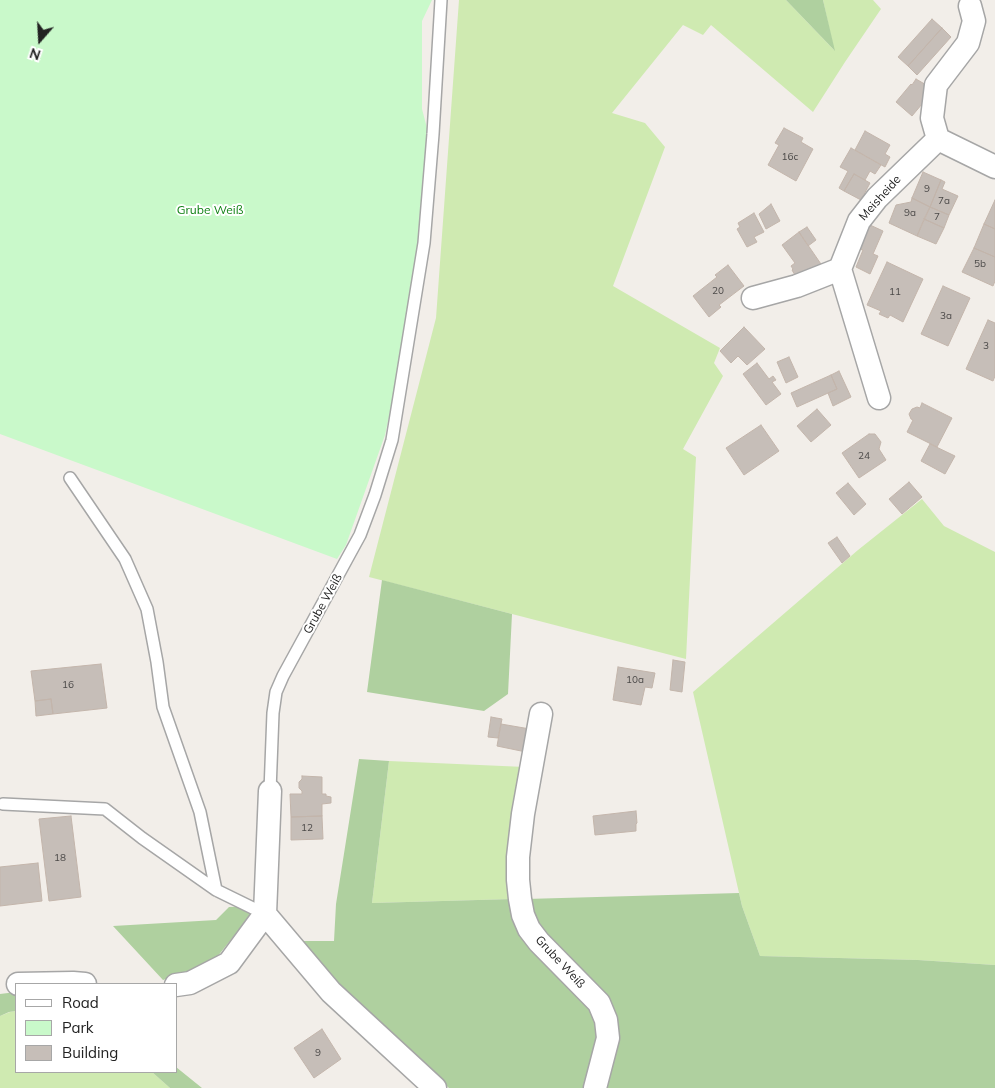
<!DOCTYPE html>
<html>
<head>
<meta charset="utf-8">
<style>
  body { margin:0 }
  #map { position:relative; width:995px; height:1088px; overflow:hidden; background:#f2eee9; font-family:Mulish,sans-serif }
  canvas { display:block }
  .legend { position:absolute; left:15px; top:983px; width:162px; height:90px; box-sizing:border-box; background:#fff; border:1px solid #a7a7a7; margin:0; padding:6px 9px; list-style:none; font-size:15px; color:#222 }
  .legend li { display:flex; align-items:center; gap:10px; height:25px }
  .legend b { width:25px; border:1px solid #a7a7a7 }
  .north { position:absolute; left:15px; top:15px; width:50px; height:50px; -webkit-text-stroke:4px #fff; paint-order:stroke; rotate:199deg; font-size:14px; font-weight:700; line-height:20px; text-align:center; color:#222 }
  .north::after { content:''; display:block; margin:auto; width:18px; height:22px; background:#222; clip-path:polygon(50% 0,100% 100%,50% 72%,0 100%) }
</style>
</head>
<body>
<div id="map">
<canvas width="995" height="1088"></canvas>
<ul class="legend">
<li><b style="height:6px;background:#fff"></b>Road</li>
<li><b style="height:14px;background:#c9f9ca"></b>Park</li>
<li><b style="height:14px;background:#c6beb8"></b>Building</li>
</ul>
<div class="north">N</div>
</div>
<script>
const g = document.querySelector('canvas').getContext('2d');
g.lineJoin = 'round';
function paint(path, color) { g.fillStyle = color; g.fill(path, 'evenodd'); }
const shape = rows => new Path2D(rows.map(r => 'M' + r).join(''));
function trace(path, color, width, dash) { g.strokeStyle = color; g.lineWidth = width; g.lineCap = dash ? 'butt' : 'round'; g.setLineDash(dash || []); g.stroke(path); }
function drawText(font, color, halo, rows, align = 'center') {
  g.font = font + ' Mulish,sans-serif'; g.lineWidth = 4; g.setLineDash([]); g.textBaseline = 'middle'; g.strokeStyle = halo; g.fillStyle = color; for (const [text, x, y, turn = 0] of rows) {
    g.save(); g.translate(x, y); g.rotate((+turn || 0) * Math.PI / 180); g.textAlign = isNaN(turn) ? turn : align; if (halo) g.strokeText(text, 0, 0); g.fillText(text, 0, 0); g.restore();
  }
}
paint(shape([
  [459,0,786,0,834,50,823,0,873,0,881,9,845,62,813,112,711,25,703,35,683,25,612,113,645,123,665,147,613,286,720,348,714,363,723,376,683,449,696,457,686,659,369,577,436,318],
  [922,499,944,526,995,552,995,965,918,960,760,956,742,906,693,692,858,550],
  [389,761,525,767,513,899,372,903],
  [16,1011,16,1072,152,1072,170,1088,0,1088,0,1016,10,1012]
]), '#cfeab1');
paint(shape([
  [786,0,823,0,835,51],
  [382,580,512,614,508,694,484,711,367,692],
  [359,759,389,761,372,903,513,899,591,1005,602,1037,588,1088,449,1088,356,1005,302,941,334,941,336,904],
  [739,893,742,906,760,956,918,960,995,965,995,1088,603,1088,615,1037,545,938,526,899],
  [258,906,217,957,198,969,163,980,113,926,216,920,229,907],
  [16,992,16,1011,9,1012,0,1016,0,994],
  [176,1067,202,1088,170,1088,152,1072,176,1072]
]), '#afd09f');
paint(shape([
  [0,0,432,0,422,21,422,109,428,132,419,235,400,366,385,435,346,545,337,559,0,434]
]), '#c9f9ca');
const building = shape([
  [932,19,942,28,908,66,898,57,932,19],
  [942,28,951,37,917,75,908,66,942,28],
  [916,79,928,86,927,98,912,116,896,102,911,84,912,85,916,79],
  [784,128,803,138,801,142,813,149,796,181,768,165,779,145,775,143,784,128],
  [865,131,890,145,885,154,890,157,885,167,855,150,865,131],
  [851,148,881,165,875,174,870,171,865,180,854,174,844,191,839,188,848,171,840,167,851,148],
  [923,172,941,180,930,207,912,198,923,172],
  [854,174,870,183,861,200,844,191,854,174],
  [941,180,945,182,942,189,958,196,949,215,930,207,941,180],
  [912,198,930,207,917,236,889,223,896,205,911,202,912,198],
  [995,200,995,229,984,224,995,200],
  [771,204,780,221,766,229,759,214,771,204],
  [930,207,949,215,944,228,924,219,930,207],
  [754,213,764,232,754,237,757,242,747,247,737,229,740,227,738,223,754,213],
  [924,219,944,228,936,244,917,236,924,219],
  [984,224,995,229,995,257,974,248,984,224],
  [870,225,883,231,873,254,878,256,870,274,856,267,863,250,859,249,870,225],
  [807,227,816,240,808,246,799,232,807,227],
  [799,232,823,267,796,277,792,270,793,269,791,266,795,263,782,245,799,232],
  [974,248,995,257,995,281,993,286,962,272,974,248],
  [887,262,923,279,903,322,890,315,888,318,879,314,881,311,867,305,887,262],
  [728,265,744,286,719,305,721,307,709,317,693,296,717,277,715,275,728,265],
  [943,286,970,298,948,346,921,334,943,286],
  [988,320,995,323,995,376,993,381,966,369,988,320],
  [744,327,765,349,747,365,738,356,731,363,720,351,744,327],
  [789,357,798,377,786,383,777,362,789,357],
  [757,363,769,379,773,376,776,380,772,382,781,394,766,405,743,374,757,363],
  [839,371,851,397,833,406,828,393,837,389,831,375,839,371],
  [831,375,837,389,797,407,791,393,831,375],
  [922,403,952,418,937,447,907,432,913,420,911,419,909,414,912,409,917,407,920,408,922,403],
  [817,409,831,425,811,442,797,426,817,409],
  [761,425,779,451,744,475,726,448,761,425],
  [869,434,875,434,881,442,879,449,886,460,859,478,842,453,869,434],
  [930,444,955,456,945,474,921,461,930,444],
  [909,482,922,497,902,514,889,499,909,482],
  [848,483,866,504,854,515,836,493,848,483],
  [837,537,850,556,842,563,828,543,837,537],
  [673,660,685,662,682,692,670,690,673,660],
  [101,664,107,708,53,714,51,699,35,701,31,671,101,664],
  [618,667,655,673,652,688,645,687,641,705,613,700,618,667],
  [51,699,53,714,36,716,35,701,51,699],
  [491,717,502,719,498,738,488,737,491,717],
  [501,724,530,729,526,752,497,746,501,724],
  [302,776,322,777,322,794,326,794,326,796,331,797,331,803,322,804,322,816,291,817,290,794,302,794,302,791,299,788,299,782,302,779,302,776],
  [636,811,637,823,636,824,636,831,595,835,593,816,636,811],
  [71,816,81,897,49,901,39,819,71,816],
  [322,816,323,839,291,840,291,817,322,816],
  [38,863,42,901,0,906,0,867,38,863],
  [322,1029,341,1059,314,1078,294,1048,322,1029]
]);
paint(building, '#c6beb8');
trace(building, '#c3b5ab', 1);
const service = shape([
  [70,478,125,559,147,609,157,662,163,707,200,812,216,890,265,914],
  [270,791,273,713,276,692,283,676,360,535,375,495,392,440,424,243,433,134,441,0],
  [3,804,105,809,142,838,216,890]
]);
const minor = shape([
  [938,139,932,118,936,85,968,43,974,21,970,6],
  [753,298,797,286,840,269],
  [879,398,840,269,859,221,877,198,938,139,995,167],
  [541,714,523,814,518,857,518,880,520,899,523,915,529,929,539,942,599,1003,606,1020,608,1038,595,1088],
  [265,914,270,791],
  [18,984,73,983,85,984],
  [176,985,190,983,229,963,265,914,331,992,435,1088]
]);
trace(service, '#a6a6a6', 14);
trace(minor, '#a6a6a6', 25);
trace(service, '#fff', 11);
trace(minor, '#fff', 22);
drawText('10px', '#4b4948', null, [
  ["16c",790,157],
  ["9",927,189],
  ["7a",944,201],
  ["9a",910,213],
  ["7",937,217],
  ["5b",980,264],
  ["20",718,291],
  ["11",895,292],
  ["3a",946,316],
  ["3",986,346],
  ["24",864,456],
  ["10a",635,680],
  ["16",68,685],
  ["12",307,828],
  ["18",60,858],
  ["9",318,1053]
]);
drawText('12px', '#222', '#fff', [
  ["Meisheide",880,198,-48],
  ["Grube Weiß",323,604,-61],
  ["Grube Weiß",560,962,47]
]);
drawText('12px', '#0f8113', '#fff', [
  ["Grube Weiß",210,210]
]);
</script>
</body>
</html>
